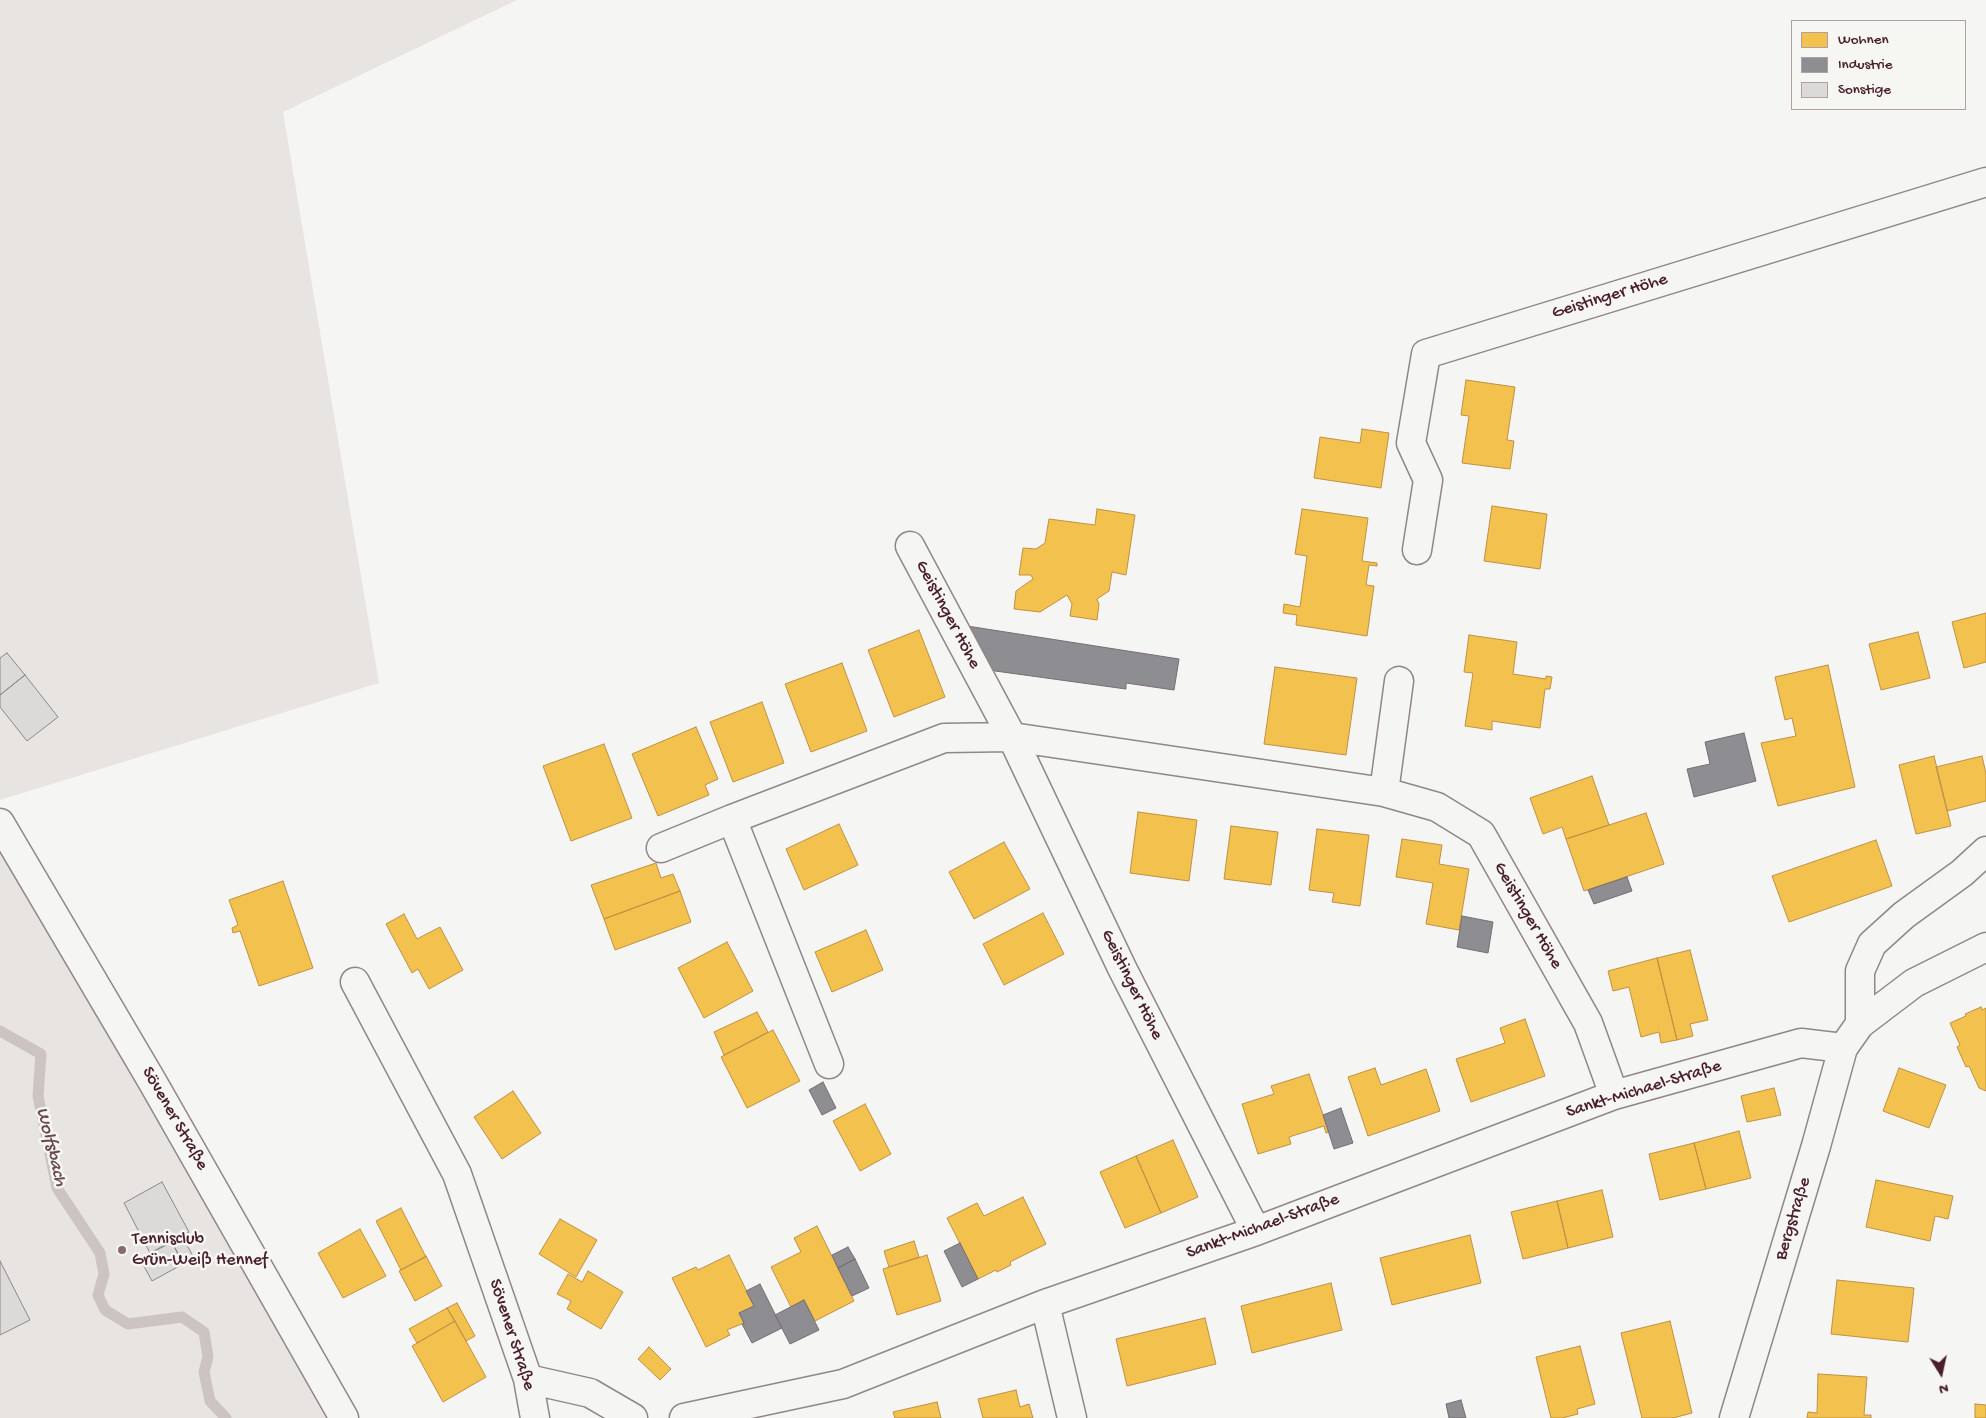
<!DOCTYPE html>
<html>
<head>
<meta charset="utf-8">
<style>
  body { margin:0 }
  #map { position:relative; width:1986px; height:1418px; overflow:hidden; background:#f5f5f3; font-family:"Gochi Hand",sans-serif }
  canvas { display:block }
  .legend { position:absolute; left:1791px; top:20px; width:175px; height:90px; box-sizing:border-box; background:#f6f6f2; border:1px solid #b1a0a2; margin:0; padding:6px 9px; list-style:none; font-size:15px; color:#4a1f2b }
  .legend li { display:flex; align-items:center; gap:10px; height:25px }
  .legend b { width:25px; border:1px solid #b1a0a2 }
  .north { position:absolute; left:1916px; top:1348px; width:50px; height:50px; -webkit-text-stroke:4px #f6f6f2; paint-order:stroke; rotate:170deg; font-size:14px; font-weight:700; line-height:20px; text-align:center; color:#4a1f2b }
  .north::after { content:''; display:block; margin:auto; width:18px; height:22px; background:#4a1f2b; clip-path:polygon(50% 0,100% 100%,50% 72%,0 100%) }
</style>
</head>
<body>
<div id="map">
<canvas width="1986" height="1418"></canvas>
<ul class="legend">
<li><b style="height:14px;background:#f2c14e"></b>Wohnen</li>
<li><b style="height:14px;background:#8d8d92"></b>Industrie</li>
<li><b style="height:14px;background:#dcdad9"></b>Sonstige</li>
</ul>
<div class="north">N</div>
</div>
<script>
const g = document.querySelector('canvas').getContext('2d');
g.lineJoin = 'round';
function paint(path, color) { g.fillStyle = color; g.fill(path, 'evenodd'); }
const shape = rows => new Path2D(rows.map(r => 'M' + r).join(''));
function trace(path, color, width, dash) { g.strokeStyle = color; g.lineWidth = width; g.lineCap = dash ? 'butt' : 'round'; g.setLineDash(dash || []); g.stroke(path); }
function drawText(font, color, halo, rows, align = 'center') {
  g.font = font + ' "Gochi Hand",sans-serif'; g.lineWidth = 5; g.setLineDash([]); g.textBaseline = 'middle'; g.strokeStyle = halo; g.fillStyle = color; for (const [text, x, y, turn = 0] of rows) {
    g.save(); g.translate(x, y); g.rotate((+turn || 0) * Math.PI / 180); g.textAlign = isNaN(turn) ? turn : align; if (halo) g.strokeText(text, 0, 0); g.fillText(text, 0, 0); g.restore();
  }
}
paint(shape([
  [0,0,517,0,283,112,379,683,0,800],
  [0,815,338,1418,0,1418]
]), '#e8e4e2');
const homes = shape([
  [1466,380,1515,387,1507,440,1514,441,1510,469,1462,463,1469,416,1461,415,1466,380],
  [1362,429,1389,433,1381,488,1314,478,1320,437,1360,443,1362,429],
  [1492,506,1547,514,1540,569,1484,561,1492,506],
  [1097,509,1135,515,1126,575,1112,572,1109,591,1097,599,1099,604,1097,620,1070,616,1072,604,1067,595,1040,612,1014,609,1016,591,1033,579,1031,575,1019,575,1023,548,1036,549,1045,543,1049,519,1095,525,1097,509],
  [1302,509,1368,518,1362,561,1377,563,1377,566,1369,565,1366,585,1374,586,1367,636,1296,625,1297,615,1283,613,1284,604,1300,607,1307,556,1295,554,1302,509],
  [1986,613,1986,662,1964,668,1952,622,1986,613],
  [919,630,945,697,894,717,868,650,919,630],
  [1918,632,1930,678,1881,690,1869,644,1918,632],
  [1469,635,1517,642,1513,674,1546,679,1546,676,1552,677,1550,689,1545,689,1540,728,1492,721,1492,730,1465,726,1473,673,1464,672,1469,635],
  [842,663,867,731,811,752,785,684,842,663],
  [1828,665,1855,787,1778,806,1761,743,1796,736,1792,718,1785,720,1775,677,1828,665],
  [1275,667,1357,678,1346,755,1264,744,1275,667],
  [762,702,784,763,733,782,710,722,762,702],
  [696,727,718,779,705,785,709,795,658,816,632,754,696,727],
  [604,744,632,818,571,841,543,766,604,744],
  [1934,756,1951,826,1916,834,1899,765,1934,756],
  [1982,756,1986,774,1986,801,1947,811,1936,767,1982,756],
  [1592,776,1609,825,1566,839,1562,827,1543,834,1530,798,1592,776],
  [1138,812,1197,820,1189,881,1130,873,1138,812],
  [1646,813,1664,864,1584,891,1566,839,1646,813],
  [839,824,858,865,804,890,786,849,839,824],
  [1231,826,1278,832,1271,885,1224,879,1231,826],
  [1317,829,1369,835,1360,906,1332,902,1334,893,1309,890,1317,829],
  [1402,839,1442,845,1439,864,1469,869,1459,930,1426,924,1433,883,1396,877,1402,839],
  [1876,840,1892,886,1789,922,1772,876,1876,840],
  [1004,842,1030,889,974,919,949,872,1004,842],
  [656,863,661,878,673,874,680,891,604,919,591,885,656,863],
  [283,881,313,968,259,986,240,931,233,933,232,928,238,925,229,900,283,881],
  [680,891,691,922,615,950,604,919,680,891],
  [1043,913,1064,954,1004,985,983,944,1043,913],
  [404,914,417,939,440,927,463,970,429,989,418,969,412,973,386,924,404,914],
  [866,930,883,970,832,992,815,952,866,930],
  [727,942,753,991,704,1018,678,968,727,942],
  [1690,950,1708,1020,1690,1024,1693,1036,1677,1040,1657,958,1690,950],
  [1657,958,1677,1040,1661,1043,1659,1032,1641,1037,1629,987,1613,991,1608,971,1657,958],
  [1981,1007,1982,1010,1986,1008,1986,1091,1979,1088,1969,1066,1966,1067,1957,1047,1960,1045,1950,1023,1966,1016,1965,1014,1981,1007],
  [757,1012,768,1032,724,1055,714,1032,757,1012],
  [1525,1019,1545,1076,1471,1102,1456,1059,1505,1043,1500,1028,1525,1019],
  [773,1030,800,1081,747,1108,721,1057,773,1030],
  [1375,1068,1381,1085,1426,1069,1440,1111,1368,1136,1348,1077,1375,1068],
  [1899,1068,1946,1085,1929,1128,1883,1111,1899,1068],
  [1309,1074,1329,1132,1326,1133,1324,1126,1289,1137,1291,1144,1258,1154,1242,1104,1274,1094,1271,1086,1309,1074],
  [1774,1088,1781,1115,1747,1122,1741,1096,1774,1088],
  [513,1091,541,1133,502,1159,474,1117,513,1091],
  [865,1104,891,1154,860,1171,833,1121,865,1104],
  [1739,1131,1751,1178,1706,1189,1694,1143,1739,1131],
  [1173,1140,1198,1197,1161,1213,1136,1156,1173,1140],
  [1694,1143,1706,1189,1660,1200,1649,1154,1694,1143],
  [1136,1156,1161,1213,1125,1228,1100,1172,1136,1156],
  [1876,1180,1953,1196,1948,1219,1935,1216,1930,1241,1866,1227,1876,1180],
  [1602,1190,1613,1237,1568,1248,1557,1201,1602,1190],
  [1023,1197,1046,1244,1010,1262,1011,1265,997,1272,996,1270,978,1279,947,1218,977,1203,984,1216,1023,1197],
  [1557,1201,1568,1248,1523,1259,1511,1212,1557,1201],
  [401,1208,426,1257,401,1270,376,1221,401,1208],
  [560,1219,597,1240,576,1277,539,1254,560,1219],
  [817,1226,854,1301,815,1321,804,1300,791,1307,771,1267,801,1252,794,1238,817,1226],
  [360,1229,386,1276,343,1298,318,1253,360,1229],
  [1470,1235,1481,1283,1392,1305,1380,1258,1470,1235],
  [914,1241,919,1257,889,1267,884,1251,914,1241],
  [729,1255,754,1306,739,1313,744,1323,727,1330,730,1335,706,1347,672,1278,696,1267,698,1270,729,1255],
  [927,1255,941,1301,897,1315,883,1269,927,1255],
  [426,1256,442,1286,415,1301,399,1271,426,1256],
  [588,1271,623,1292,601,1329,567,1309,571,1301,557,1294,568,1274,582,1282,588,1271],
  [1837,1280,1914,1288,1908,1342,1831,1334,1837,1280],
  [1331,1283,1342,1330,1252,1353,1241,1306,1331,1283],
  [457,1303,475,1336,466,1341,447,1308,457,1303],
  [447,1308,455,1321,417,1343,409,1329,447,1308],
  [1205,1318,1216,1364,1127,1386,1116,1339,1205,1318],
  [455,1321,486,1377,443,1402,412,1346,455,1321],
  [1670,1321,1692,1413,1673,1418,1642,1418,1621,1333,1670,1321],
  [1580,1346,1595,1404,1577,1409,1578,1414,1562,1418,1551,1418,1536,1357,1580,1346],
  [649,1347,671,1369,660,1380,638,1359,649,1347],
  [1818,1374,1867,1377,1864,1415,1871,1415,1871,1418,1807,1418,1808,1412,1817,1413,1818,1374],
  [1016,1390,1020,1407,1029,1404,1033,1418,983,1418,978,1399,1016,1390],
  [937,1402,941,1418,895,1418,893,1412,937,1402],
  [1975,1404,1986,1405,1986,1418,1975,1418,1975,1404]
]);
paint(homes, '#f2c14e');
trace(homes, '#c09044', 1);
const industry = shape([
  [967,626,1179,659,1174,690,1126,683,1126,689,988,670,967,626],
  [1744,733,1756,781,1694,797,1687,769,1710,764,1705,742,1744,733],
  [1627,877,1632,891,1594,904,1588,890,1627,877],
  [1462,916,1493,922,1488,953,1457,947,1462,916],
  [823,1082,836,1108,822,1115,809,1090,823,1082],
  [1341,1108,1353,1143,1334,1149,1323,1115,1341,1108],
  [960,1243,978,1279,962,1287,944,1251,960,1243],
  [848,1247,855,1259,838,1268,832,1255,848,1247],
  [855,1259,869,1288,852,1296,838,1268,855,1259],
  [760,1284,782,1328,752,1343,742,1324,744,1323,739,1313,754,1306,746,1291,760,1284],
  [804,1300,819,1330,790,1344,775,1315,804,1300],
  [1461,1400,1466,1418,1449,1418,1446,1404,1461,1400]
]);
paint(industry, '#8d8d92');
trace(industry, '#796c73', 1);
trace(shape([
  [0,1031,41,1054,38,1096,57,1188,100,1253,104,1274,98,1295,105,1310,128,1324,182,1317,204,1332,208,1357,204,1372,210,1401,226,1418]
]), '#ccc3c3', 11);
const building = shape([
  [7,653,25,675,0,695,0,658,7,653],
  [25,675,58,717,27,741,0,707,0,695,25,675],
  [162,1182,189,1232,150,1253,124,1203,162,1182],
  [182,1236,194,1258,183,1264,172,1242,182,1236],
  [172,1242,183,1264,152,1281,140,1259,172,1242],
  [0,1261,30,1320,0,1335,0,1261]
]);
paint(building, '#dcdad9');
trace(building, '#8f8788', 1);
const minor = shape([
  [910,546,1012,737,1122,968,1256,1231],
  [1417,550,1428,480,1411,443,1426,354,1986,182],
  [1384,792,1399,681],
  [661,848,732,819],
  [355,982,457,1174,528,1379,535,1418],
  [1860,1024,1860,971,1872,944,1904,915,1962,873,1986,851],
  [829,1064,732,819,944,738,1012,737,1384,792,1437,807,1481,834,1588,1023,1614,1095],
  [1045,1304,1072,1418],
  [528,1379,590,1393,633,1418],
  [684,1418,843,1384,1045,1304,1256,1231,1614,1095,1801,1043,1843,1048],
  [1734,1418,1816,1146,1843,1048,1860,1024,1914,983,1986,947]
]);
const major = shape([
  [0,823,152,1081,344,1418]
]);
trace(minor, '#8f8788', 31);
trace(major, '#8f8788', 31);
trace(minor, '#f5f5f3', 28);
trace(major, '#f5f5f3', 28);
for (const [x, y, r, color] of [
  [122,1250,5,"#866a71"]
]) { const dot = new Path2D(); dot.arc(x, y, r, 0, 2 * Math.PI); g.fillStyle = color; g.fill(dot); trace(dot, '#f6f6f2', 2); }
drawText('18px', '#4a1f2b', '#f6f6f2', [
  ["Geistinger Höhe",1610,297,-17],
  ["Geistinger Höhe",947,615,62],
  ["Geistinger Höhe",1527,916,60],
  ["Geistinger Höhe",1131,985,64],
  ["Sankt-Michael-Straße",1644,1090,-17],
  ["Sövener Straße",174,1119,60],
  ["Bergstraße",1794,1219,-73],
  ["Sankt-Michael-Straße",1263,1227,-20],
  ["Sövener Straße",511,1335,72]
]);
drawText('18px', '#4a1f2b', '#f6f6f2', [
  ["Tennisclub",132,1240],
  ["Grün-Weiß Hennef",132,1261]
], 'left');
drawText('italic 19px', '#6c4a52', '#f6f6f2', [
  ["Wolfsbach",50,1147,76]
]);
</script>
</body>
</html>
